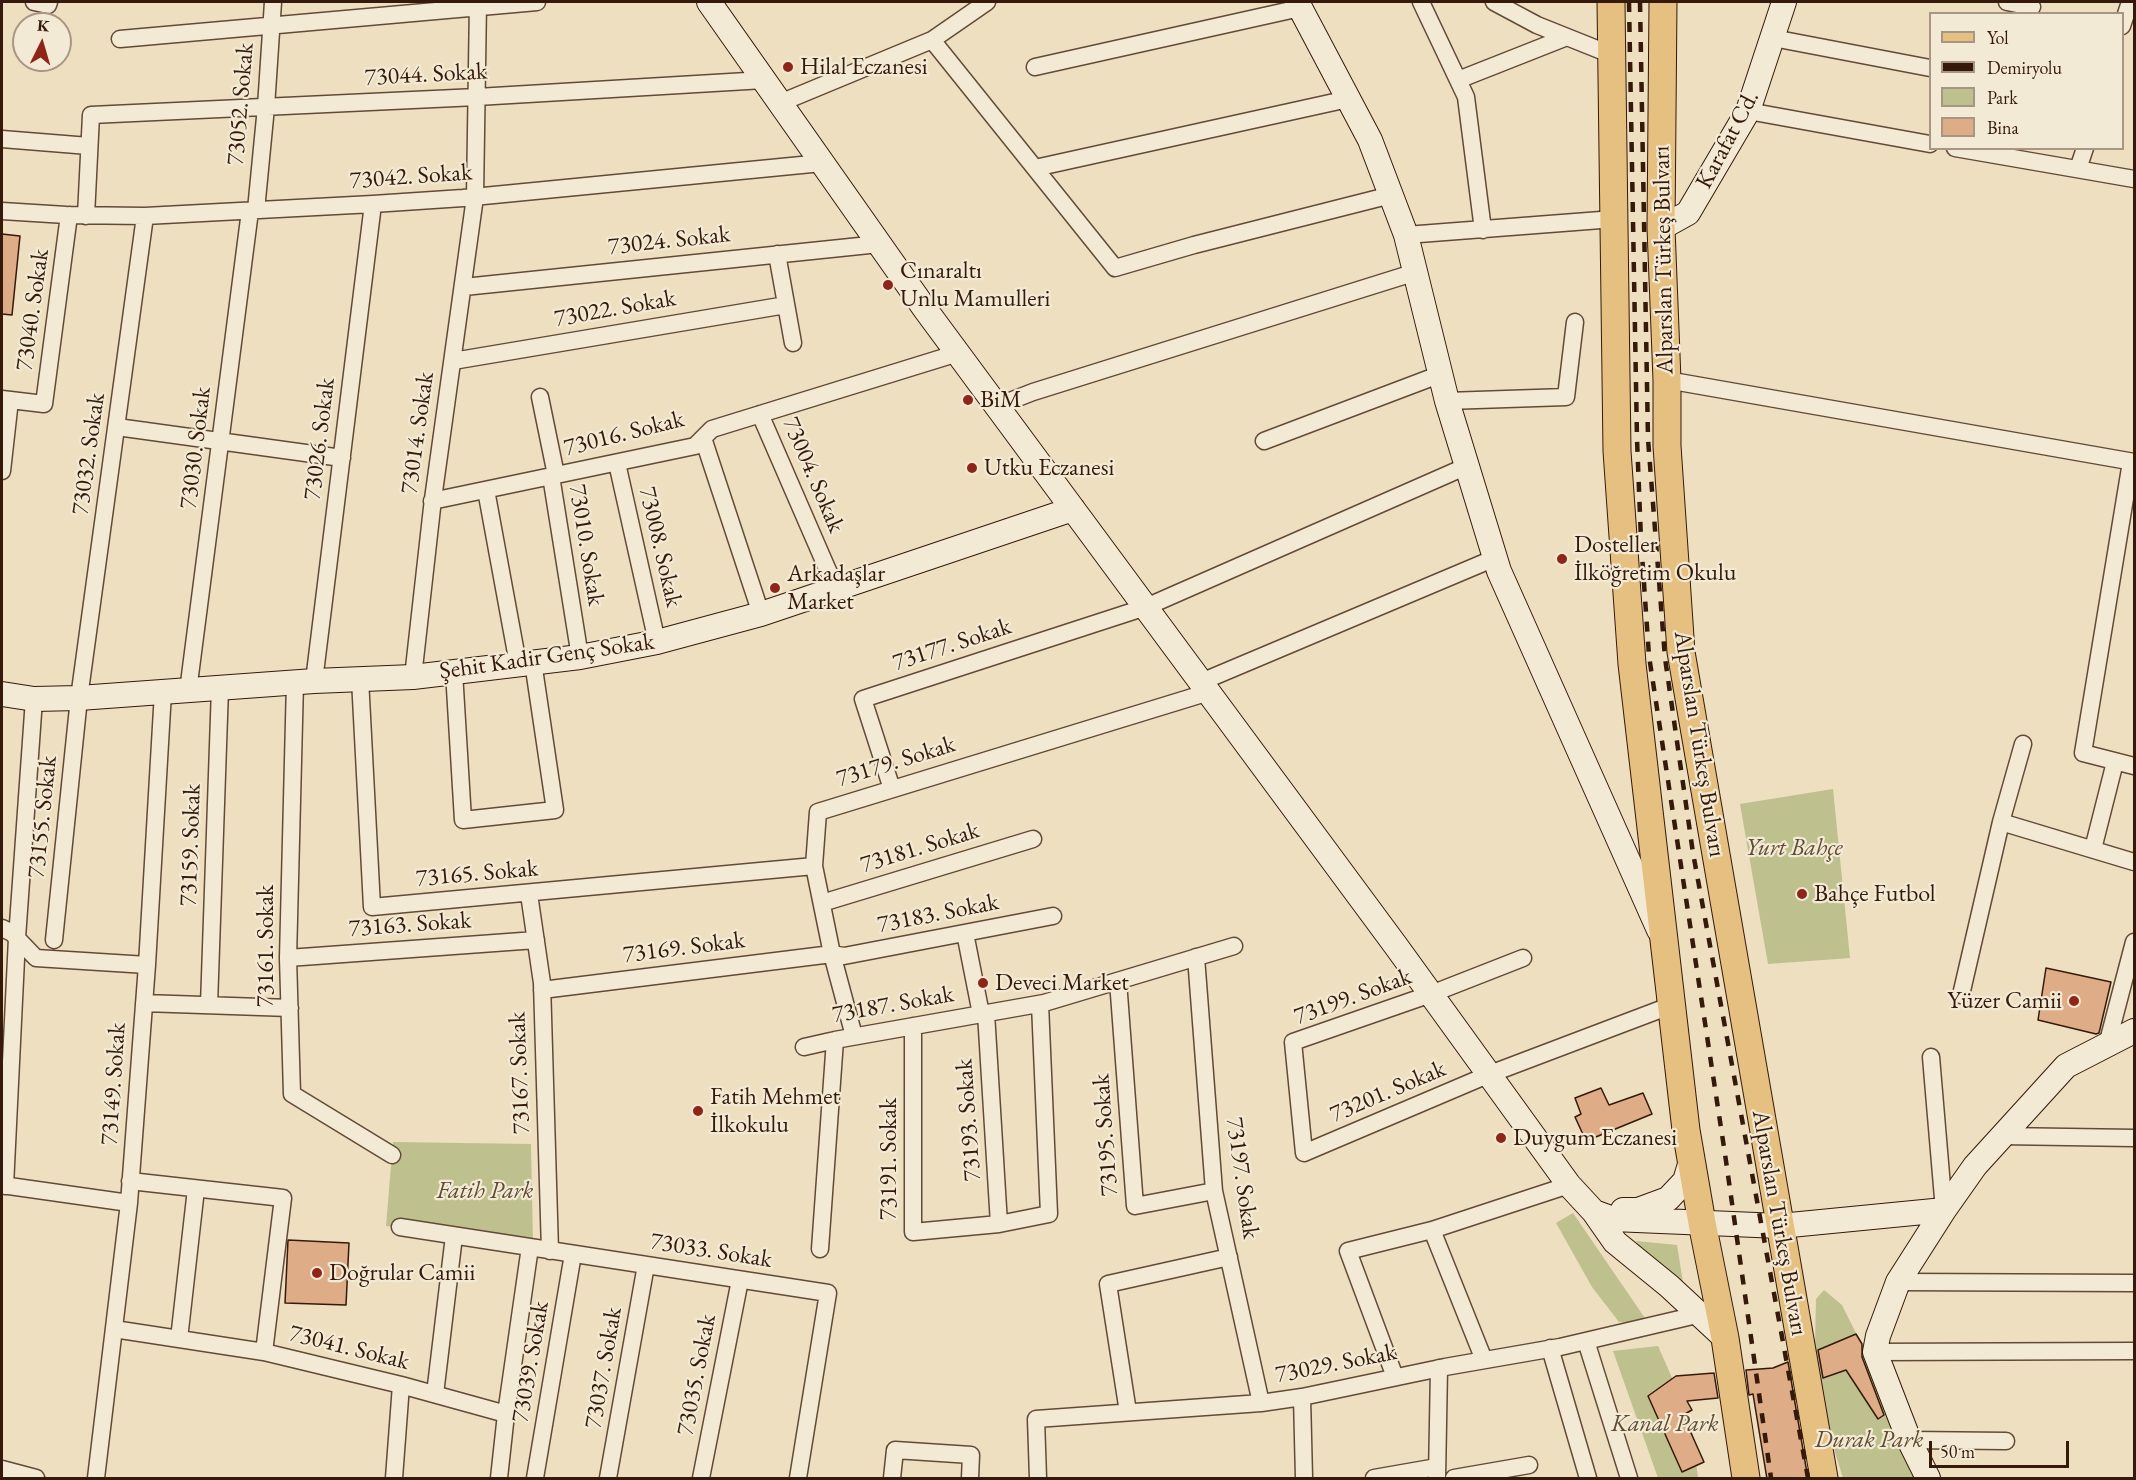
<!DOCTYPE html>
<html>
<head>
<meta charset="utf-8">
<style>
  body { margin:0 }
  #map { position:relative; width:2136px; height:1480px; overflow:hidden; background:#eddfbf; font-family:"EB Garamond",serif }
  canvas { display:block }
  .frame { position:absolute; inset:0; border:3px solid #35190a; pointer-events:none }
  .legend { position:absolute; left:1929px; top:12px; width:195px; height:138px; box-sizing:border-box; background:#f3ead5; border:2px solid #a79684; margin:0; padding:8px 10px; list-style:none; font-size:18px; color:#35190a }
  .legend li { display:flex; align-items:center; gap:12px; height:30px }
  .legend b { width:30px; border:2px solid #a79684 }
  .north { position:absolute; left:12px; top:12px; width:60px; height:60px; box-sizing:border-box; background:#f3ead5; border:2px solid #a79684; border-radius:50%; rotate:5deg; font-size:16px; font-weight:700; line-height:24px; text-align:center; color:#35190a }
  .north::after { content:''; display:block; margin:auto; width:21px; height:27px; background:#8f2418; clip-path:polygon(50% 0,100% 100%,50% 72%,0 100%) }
  .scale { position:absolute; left:1929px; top:1441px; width:140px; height:27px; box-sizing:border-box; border:3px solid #35190a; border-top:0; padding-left:8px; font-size:18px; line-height:21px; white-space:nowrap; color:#35190a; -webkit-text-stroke:4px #f3ead5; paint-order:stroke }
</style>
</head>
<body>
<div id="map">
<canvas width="2136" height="1480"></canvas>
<div class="frame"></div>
<ul class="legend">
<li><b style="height:8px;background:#e6c080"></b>Yol</li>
<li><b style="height:8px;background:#35190a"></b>Demiryolu</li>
<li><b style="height:16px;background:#bec08e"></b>Park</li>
<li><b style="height:16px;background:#deac86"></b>Bina</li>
</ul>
<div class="north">K</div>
<div class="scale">50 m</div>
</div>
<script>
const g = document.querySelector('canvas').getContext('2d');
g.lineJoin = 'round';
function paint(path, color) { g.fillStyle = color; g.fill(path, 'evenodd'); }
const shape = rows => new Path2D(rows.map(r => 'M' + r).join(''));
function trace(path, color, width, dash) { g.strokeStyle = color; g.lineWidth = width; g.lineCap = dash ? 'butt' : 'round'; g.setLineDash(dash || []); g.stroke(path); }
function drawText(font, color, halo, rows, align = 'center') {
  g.font = font + ' "EB Garamond",serif'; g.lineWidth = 4.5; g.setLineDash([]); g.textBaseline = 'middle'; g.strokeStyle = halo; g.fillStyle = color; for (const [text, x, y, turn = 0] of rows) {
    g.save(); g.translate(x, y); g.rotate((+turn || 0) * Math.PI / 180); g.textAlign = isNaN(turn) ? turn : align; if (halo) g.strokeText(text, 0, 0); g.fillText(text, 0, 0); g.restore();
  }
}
paint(shape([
  [1833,789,1850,958,1768,964,1740,804],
  [393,1142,531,1144,533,1244,386,1226],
  [1573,1213,1649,1324,1619,1322,1592,1287,1556,1223],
  [1636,1241,1677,1245,1690,1326],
  [1824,1290,1842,1305,1928,1478,1843,1478,1825,1420,1815,1344,1816,1299],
  [1658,1346,1691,1421,1698,1478,1658,1478,1613,1351]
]), '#bec08e');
const building = shape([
  [2,234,20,236,12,315,2,314,2,234],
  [2046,968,2111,982,2099,1033,2096,1034,2038,1020,2046,968],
  [1601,1088,1609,1105,1643,1093,1652,1114,1586,1141,1575,1117,1581,1114,1575,1098,1601,1088],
  [288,1240,349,1243,346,1305,285,1303,288,1240],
  [1856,1334,1862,1344,1862,1357,1884,1415,1878,1419,1846,1370,1823,1378,1818,1350,1856,1334],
  [1788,1362,1808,1479,1767,1479,1753,1394,1749,1395,1746,1370,1773,1368,1788,1362],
  [1714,1373,1718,1398,1687,1401,1692,1410,1683,1415,1704,1462,1682,1472,1648,1396,1676,1376,1714,1373]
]);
paint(building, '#deac86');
trace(building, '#35190a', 1.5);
const street = shape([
  [34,2,48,5,49,2],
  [1421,2,1466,97,1483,230],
  [1494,2,1537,25,1612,55],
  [2007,2,2032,7],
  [2122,26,2130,2],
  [1773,38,1930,68],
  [120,39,537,2],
  [932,40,987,2],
  [1035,67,1300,8],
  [1458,80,1567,37],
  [780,103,932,40,1115,268,1194,245,1391,195],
  [1748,111,1930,144],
  [2,139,89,146],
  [1955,148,2134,179],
  [1035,168,1348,99],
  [2078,169,2085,148],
  [256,210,266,107,273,2],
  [2,211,66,215,145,216,373,204,463,198,822,163],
  [86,216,91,115,477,97,764,80],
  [1406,235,1614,219],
  [777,254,793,343],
  [464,287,879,244],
  [453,361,786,305],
  [1667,380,2134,462],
  [540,397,556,475],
  [2,399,44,404,69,215],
  [1447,401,1566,397,1575,322],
  [997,406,1033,392,1416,272],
  [760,414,836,589],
  [117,427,342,458],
  [703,438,761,614],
  [1264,441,1441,374],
  [2131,462,2083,753,2134,766],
  [617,463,657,642],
  [2,471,10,400],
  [551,476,580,657],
  [486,490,518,664],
  [432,501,695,446,712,429,958,353],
  [454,672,463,820,555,810,533,662],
  [413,677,433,499,475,197,478,2],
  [360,679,372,907,814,866],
  [314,681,373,204],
  [295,682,288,958,292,1094,392,1155],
  [1201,682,1495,558],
  [188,691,250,211],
  [892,789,863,699,1146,607,1467,466],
  [2001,822,2134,862],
  [2093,849,2115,762],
  [529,894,542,983,550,1251],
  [822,903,1033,839],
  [2,928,12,933,36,958,147,965],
  [965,933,981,1014],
  [54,940,79,698,145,216],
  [1196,957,1214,1191,1261,1403],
  [288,958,536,940],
  [1523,958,1431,994,1293,1042,1304,1153,1490,1074,1672,1005],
  [1118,981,1135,1206,1214,1191],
  [542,990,832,954,844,956,1053,916],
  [1961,995,2001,822,2023,744],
  [144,1003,290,1008],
  [209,1005,220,688],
  [986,1013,999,1224],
  [913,1026,913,1232,999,1224,1049,1214,1040,1004],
  [854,1036,832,954,814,866,818,812,1209,692],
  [2107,1045,2134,942],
  [804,1047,835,1040,1044,1003,1234,946],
  [1931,1057,1944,1210],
  [2001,1136,2134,1138],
  [130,1181,283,1198,264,1352],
  [2,1185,129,1203],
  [5,1186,17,938,34,699],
  [400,1227,828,1293,798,1478],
  [1432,1230,1484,1360],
  [820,1249,835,1040],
  [1898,1282,2134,1283],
  [114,1329,264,1352,401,1385,506,1414,499,1478],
  [179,1339,196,1189],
  [1586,1341,1629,1478],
  [1550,1348,1588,1478],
  [1875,1352,2134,1351],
  [1395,1377,1348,1251,1432,1230,1569,1185],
  [435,1394,454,1236],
  [1302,1397,1304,1478],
  [1128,1412,1108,1284,1229,1257],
  [506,1414,530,1247],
  [1909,1440,2006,1441],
  [2,1469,36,1478],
  [96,1478,129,1203,147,965,163,692],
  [394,1478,401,1385],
  [535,1478,573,1254],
  [608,1478,646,1265],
  [701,1478,740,1280],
  [892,1478,895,1450,971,1455,970,1478],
  [1038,1478,1036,1419,1261,1403,1302,1397,1445,1367,1560,1347,1701,1314],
  [1374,1478,1437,1467],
  [1437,1478,1439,1368],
  [1454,1478,1529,1465]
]);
const secondary = shape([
  [709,2,925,309,1396,946,1569,1185,1594,1212,1615,1242,1669,1286,1725,1338],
  [1297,2,1370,140,1406,235,1447,401,1499,571,1659,930],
  [1661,228,1688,213,1748,111,1784,2],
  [2,694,34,699,79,698,314,681,413,677,580,657,657,642,761,614,1073,509],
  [1623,1210,1638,1210,1668,1199,1685,1181,1691,1161],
  [1594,1212,1613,1219,1780,1226,1944,1210],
  [1928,1478,1909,1440,1875,1352,1878,1336,1898,1282,1944,1210,1975,1166,2066,1066,2134,1031]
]);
const primary = shape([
  [1611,2,1617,451,1632,664,1686,1130,1702,1223,1725,1338,1746,1478],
  [1663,2,1661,228,1667,380,1667,446,1681,652,1824,1478]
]);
trace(street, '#634a37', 19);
trace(secondary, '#35190a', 26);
trace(primary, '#35190a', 29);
trace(street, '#f3ead5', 16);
trace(secondary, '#f3ead5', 24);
trace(primary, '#e6c080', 27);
trace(shape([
  [1629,2,1637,439,1641,540,1649,656,1725,1154,1771,1478],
  [1640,2,1648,439,1665,658,1693,853,1808,1478]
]), '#35190a', 4.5, [10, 10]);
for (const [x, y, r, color] of [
  [788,67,6,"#8f2418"],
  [888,285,6,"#8f2418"],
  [968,400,6,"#8f2418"],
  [972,468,6,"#8f2418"],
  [1562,559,6,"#8f2418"],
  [775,588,6,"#8f2418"],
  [1802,894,6,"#8f2418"],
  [983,983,6,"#8f2418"],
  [2074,1001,6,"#8f2418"],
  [698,1111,6,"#8f2418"],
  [1501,1138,6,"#8f2418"],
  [317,1273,6,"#8f2418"]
]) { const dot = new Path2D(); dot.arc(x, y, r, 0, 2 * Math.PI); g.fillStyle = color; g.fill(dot); trace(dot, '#f3ead5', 2); }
drawText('24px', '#35190a', '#f3ead5', [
  ["Hilal Eczanesi",800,67],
  ["Cınaraltı",900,271],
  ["Unlu Mamulleri",900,299],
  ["BiM",980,400],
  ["Utku Eczanesi",984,468],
  ["Dosteller",1574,545],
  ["İlköğretim Okulu",1574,573],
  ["Arkadaşlar",787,574],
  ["Market",787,602],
  ["Bahçe Futbol",1814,894],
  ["Deveci Market",995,983],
  ["Yüzer Camii",2062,1001,"right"],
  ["Fatih Mehmet",710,1097],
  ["İlkokulu",710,1125],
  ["Duygum Eczanesi",1513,1138],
  ["Doğrular Camii",329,1273]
], 'left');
drawText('24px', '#35190a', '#f3ead5', [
  ["73044. Sokak",426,75,-3],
  ["73052. Sokak",241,104,-85],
  ["Karafat Cd.",1728,140,-62],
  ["73042. Sokak",411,177,-4],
  ["73024. Sokak",669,241,-6],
  ["Alparslan Türkeş Bulvarı",1664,260,-91],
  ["73022. Sokak",615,309,-10],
  ["73040. Sokak",33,310,-82],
  ["73014. Sokak",418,433,-82],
  ["73016. Sokak",624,434,-14],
  ["73026. Sokak",320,439,-83],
  ["73030. Sokak",196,448,-83],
  ["73032. Sokak",89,454,-82],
  ["73004. Sokak",813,475,67],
  ["73010. Sokak",586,545,81],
  ["73008. Sokak",660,547,77],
  ["73177. Sokak",952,645,-18],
  ["Şehit Kadir Genç Sokak",547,657,-8],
  ["Alparslan Türkeş Bulvarı",1699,744,81],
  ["73179. Sokak",896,762,-17],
  ["73155. Sokak",43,817,-84],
  ["73159. Sokak",191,845,-88],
  ["73181. Sokak",920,848,-17],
  ["73165. Sokak",477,874,-5],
  ["73183. Sokak",938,914,-11],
  ["73163. Sokak",410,925,-4],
  ["73161. Sokak",266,946,-90],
  ["73169. Sokak",684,948,-7],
  ["73199. Sokak",1353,997,-20],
  ["73187. Sokak",893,1005,-10],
  ["73167. Sokak",520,1073,-92],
  ["73149. Sokak",114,1084,-86],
  ["73201. Sokak",1388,1092,-23],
  ["73193. Sokak",969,1120,-94],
  ["73195. Sokak",1106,1135,-94],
  ["73191. Sokak",889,1159,-90],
  ["73197. Sokak",1242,1178,82],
  ["Alparslan Türkeş Bulvarı",1779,1223,80],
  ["73033. Sokak",711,1251,9],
  ["73041. Sokak",349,1348,14],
  ["73039. Sokak",531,1362,-80],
  ["73029. Sokak",1336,1364,-11],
  ["73037. Sokak",604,1368,-80],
  ["73035. Sokak",697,1375,-79]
]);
drawText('italic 24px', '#5e4b32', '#f3ead5', [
  ["Yurt Bahçe",1794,848],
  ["Fatih Park",485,1191],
  ["Kanal Park",1665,1424],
  ["Durak Park",1869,1440]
]);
</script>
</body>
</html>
